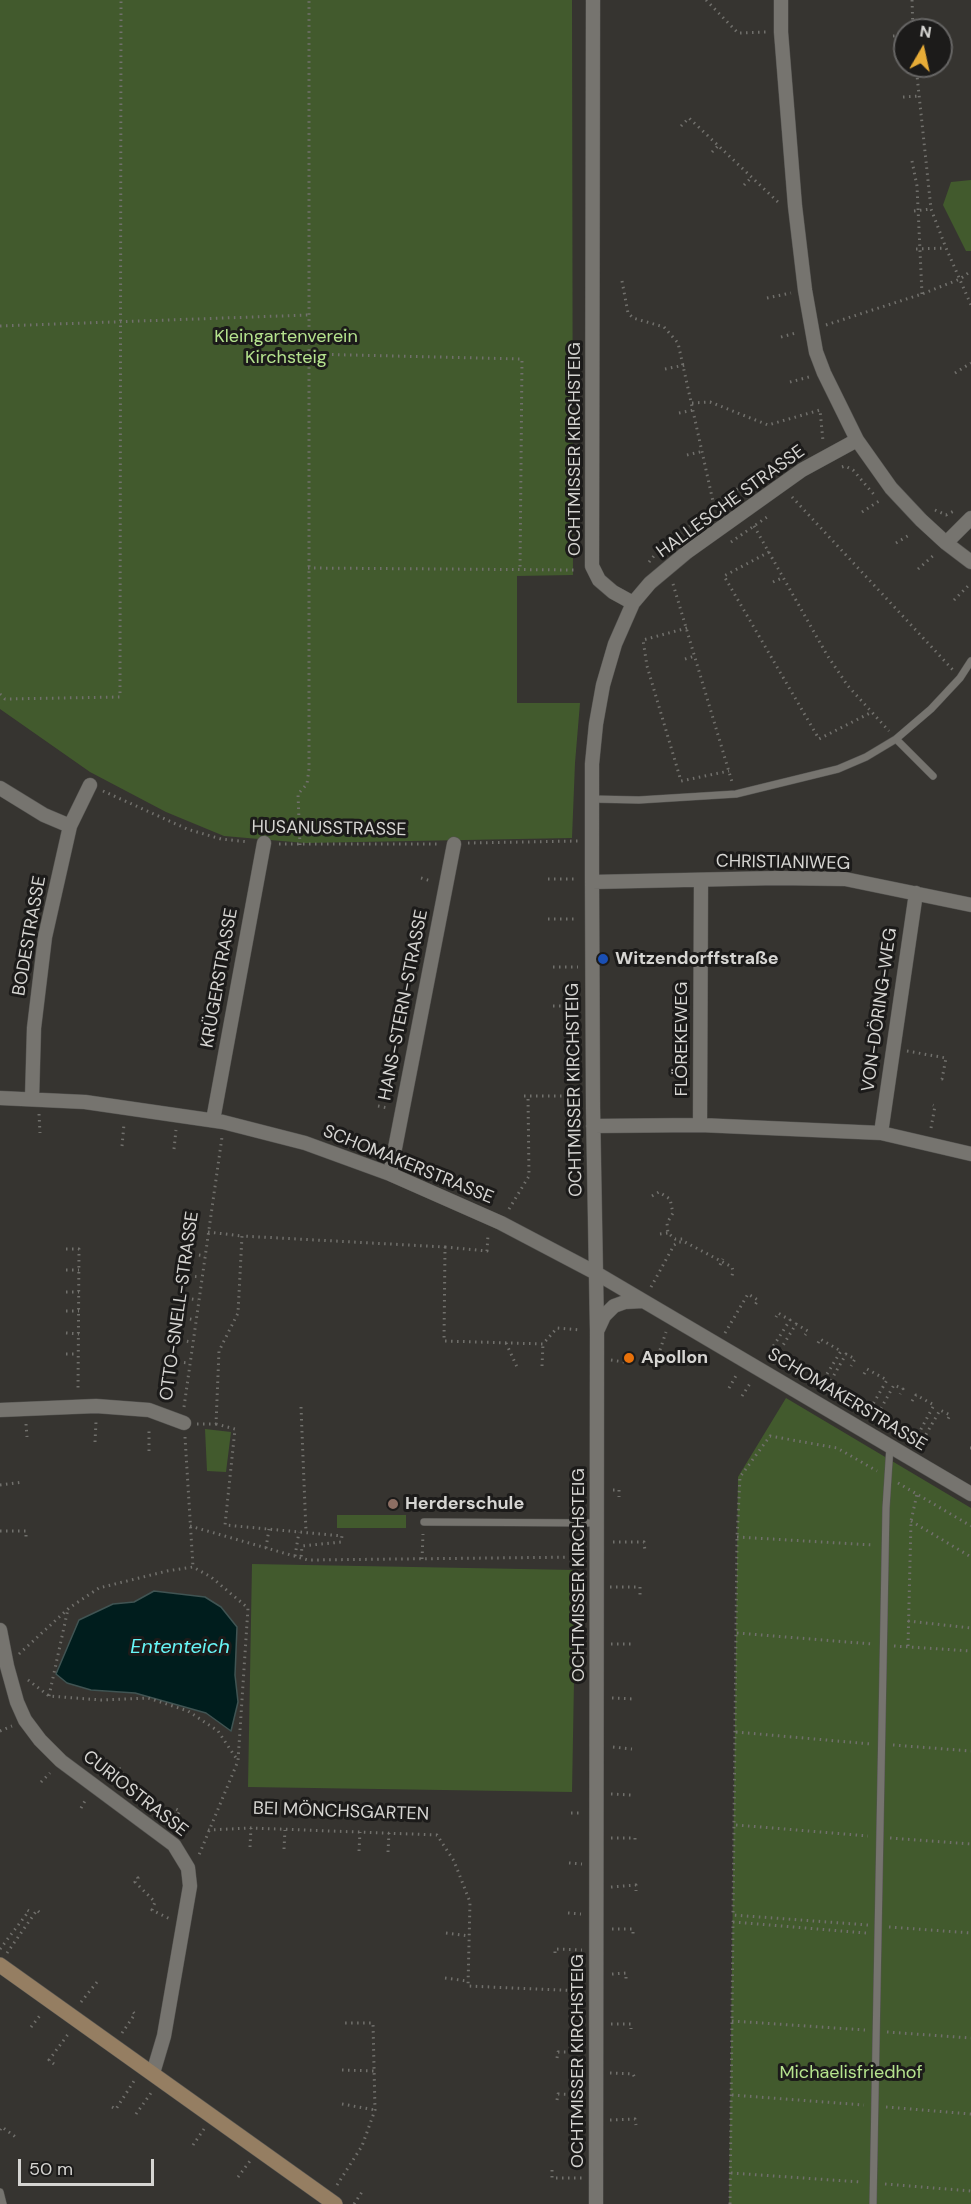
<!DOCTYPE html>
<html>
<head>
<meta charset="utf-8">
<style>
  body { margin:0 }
  #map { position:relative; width:971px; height:2204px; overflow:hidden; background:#363430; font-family:"DM Sans",sans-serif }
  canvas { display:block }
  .north { position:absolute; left:893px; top:18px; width:60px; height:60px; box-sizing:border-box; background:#1c1b1a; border:2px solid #666564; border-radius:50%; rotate:9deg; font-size:16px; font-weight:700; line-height:24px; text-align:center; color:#d6d5d2 }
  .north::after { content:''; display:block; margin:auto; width:21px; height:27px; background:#e7ac37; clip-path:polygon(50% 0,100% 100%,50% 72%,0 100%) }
  .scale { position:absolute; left:18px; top:2159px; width:136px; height:27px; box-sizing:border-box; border:3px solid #d6d5d2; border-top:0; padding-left:8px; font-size:18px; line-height:21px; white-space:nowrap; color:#d6d5d2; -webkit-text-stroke:4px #1c1b1a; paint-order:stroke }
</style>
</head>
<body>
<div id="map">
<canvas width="971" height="2204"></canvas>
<div class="north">N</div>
<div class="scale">50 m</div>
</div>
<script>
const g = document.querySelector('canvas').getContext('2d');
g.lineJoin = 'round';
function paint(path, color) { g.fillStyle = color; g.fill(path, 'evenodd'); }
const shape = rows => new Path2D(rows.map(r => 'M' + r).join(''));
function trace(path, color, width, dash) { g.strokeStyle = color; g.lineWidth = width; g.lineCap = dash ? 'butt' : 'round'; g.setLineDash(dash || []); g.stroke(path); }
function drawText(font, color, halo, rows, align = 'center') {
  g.font = font + ' "DM Sans",sans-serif'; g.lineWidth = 6; g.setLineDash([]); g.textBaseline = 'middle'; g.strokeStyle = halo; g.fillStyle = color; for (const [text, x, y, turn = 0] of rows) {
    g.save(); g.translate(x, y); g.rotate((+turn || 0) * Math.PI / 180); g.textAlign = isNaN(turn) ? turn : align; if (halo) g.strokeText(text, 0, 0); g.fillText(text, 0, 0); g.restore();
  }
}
paint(shape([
  [0,0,572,0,573,575,517,576,517,703,580,703,575,763,572,838,305,843,224,836,166,812,90,772,0,709],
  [971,180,971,251,966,251,943,205,951,182],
  [786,1398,971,1508,971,2204,729,2204,738,1477],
  [205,1429,231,1432,226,1472,207,1471],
  [337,1515,406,1515,406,1528,337,1528],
  [252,1564,576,1570,572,1792,248,1787]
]), '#425a2d');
const water = shape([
  [154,1591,205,1597,221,1607,237,1627,235,1675,238,1702,231,1731,206,1713,135,1693,91,1690,67,1683,56,1674,79,1620,113,1604,134,1602,154,1591]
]);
paint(water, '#001d1d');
trace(water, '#405453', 1.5);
const lane = shape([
  [896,739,933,776],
  [592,799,639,800,736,794,838,769,866,757,896,739,931,709,960,678,971,661],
  [424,1522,596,1523],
  [0,2192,3,2204],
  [873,2204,886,1508,890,1446]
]);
const street = shape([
  [593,0,592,566,599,580,613,592,633,603],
  [781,0,781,32,795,206,805,290,816,352,824,373,857,440,891,488,921,520,946,543,971,562],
  [946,543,971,518],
  [0,788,44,815,70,826],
  [592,882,777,878,845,879,971,905],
  [0,1098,85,1102,223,1122,305,1143,390,1174,501,1223,596,1273,971,1494],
  [32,1099,34,1028,45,937,70,826,90,785],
  [213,1120,264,843],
  [700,1125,701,880],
  [593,1126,700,1125,881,1133,971,1154],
  [881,1133,916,893],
  [390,1174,454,844],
  [598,1329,604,1316,614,1306,625,1302,643,1301],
  [0,1410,96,1406,149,1410,184,1423],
  [0,1630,7,1666,17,1702,25,1720,40,1740,61,1761,174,1845,188,1868,190,1886,164,2036,153,2073],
  [596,2204,597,1331,593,1107,592,879,592,764,596,724,603,685,615,644,633,603,650,583,687,552,802,470,857,440]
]);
const secondary = shape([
  [0,1965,335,2204]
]);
trace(lane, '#545350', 8);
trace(street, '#545350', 15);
trace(secondary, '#545350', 16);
trace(shape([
  [706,0,738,33,767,32],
  [912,0,913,30],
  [893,36,905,35],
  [916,66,931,209,946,248,971,305],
  [903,97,919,96],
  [681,126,689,118,779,203],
  [712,152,718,146],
  [912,161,917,186,922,294],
  [744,185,751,178],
  [914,211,931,209],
  [916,249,946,248],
  [622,281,628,313,633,318,664,327,678,343,714,506],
  [767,298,791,293],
  [826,325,922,294,960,279,971,271],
  [0,326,308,315],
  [781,337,796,333],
  [308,354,522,359,520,571],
  [665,369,685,365],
  [955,373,971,363],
  [790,382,809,377],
  [692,403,710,402,768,425,820,410,823,441],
  [679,413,694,410],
  [687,455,700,452],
  [842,467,845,466,853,470,876,497],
  [792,497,953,670],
  [935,510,946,515,954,511],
  [862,512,879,501],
  [754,526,827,655,848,686,889,731],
  [731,542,767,517],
  [896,543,911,534],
  [769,552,724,576,819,739,872,712],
  [649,562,658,551,763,469,780,465],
  [308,568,576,570],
  [918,569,935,554],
  [773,582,782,578],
  [673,584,732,782],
  [954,600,971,583],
  [687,628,643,640,647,666,681,781,729,771],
  [685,659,695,656],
  [0,694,5,699,120,697,121,0],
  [103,791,187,829,221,839,249,842],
  [468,843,578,841],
  [279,844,437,844],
  [300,845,298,794,307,784,309,769,309,0],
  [421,878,431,881],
  [548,879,576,879],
  [548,919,576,919],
  [415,939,417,939,419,932],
  [553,967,578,967],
  [553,1006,578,1006],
  [907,1051,946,1058,942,1079,939,1079],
  [524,1096,577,1096],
  [378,1106,388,1108],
  [39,1114,40,1133],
  [931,1128,935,1106,933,1105],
  [122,1146,124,1124],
  [174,1149,176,1130],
  [652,1196,659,1192,670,1199,673,1213,667,1223,668,1233,675,1239,686,1239],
  [509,1209,529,1176,528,1096],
  [208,1232,242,1236],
  [660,1234,668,1233],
  [445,1247,487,1251,488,1235],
  [66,1249,79,1249,78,1391],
  [193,1254,205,1256],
  [720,1265,723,1259],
  [66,1270,79,1270],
  [189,1276,201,1277],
  [651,1287,674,1245,679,1242,685,1242,732,1267,733,1271,732,1276],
  [66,1292,79,1292],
  [186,1298,198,1300],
  [66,1311,79,1311],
  [184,1318,195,1320],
  [66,1333,79,1334],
  [725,1333,748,1294,758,1300,755,1305],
  [181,1340,191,1342],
  [506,1343,517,1367],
  [818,1343,820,1339,841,1351,819,1387],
  [660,1350,666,1332],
  [66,1354,78,1354],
  [767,1356,790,1320,778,1313,776,1317],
  [611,1360,624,1362],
  [774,1360,796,1324,808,1331,805,1335],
  [178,1362,188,1363],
  [542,1366,543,1344],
  [864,1374,867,1369,887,1380,866,1416],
  [729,1388,737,1374],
  [825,1391,846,1354,855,1359,851,1366],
  [742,1396,751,1382],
  [912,1401,916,1395,934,1405,913,1444],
  [184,1407,222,1137],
  [301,1407,306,1532],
  [875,1419,894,1385,903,1389,900,1394],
  [26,1424,27,1437],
  [197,1424,216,1424,219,1351,238,1313,242,1236,445,1247,444,1341,543,1344,557,1328,581,1330],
  [216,1424,235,1429,225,1525,342,1536,341,1542,302,1546,301,1558],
  [185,1437,193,1567],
  [95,1442,96,1422],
  [920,1445,940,1410,950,1415,947,1421],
  [970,1448,971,1448],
  [149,1451,149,1427],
  [898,1483,971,1526],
  [0,1485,23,1482],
  [613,1490,619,1490,619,1497],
  [911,1521,971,1557],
  [190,1526,308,1560,583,1557],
  [0,1531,26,1531,26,1538],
  [737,1537,873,1545],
  [613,1542,644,1542,645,1551],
  [266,1548,269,1529],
  [295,1556,299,1532],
  [422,1559,423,1534],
  [610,1587,640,1587,640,1595],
  [908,1621,971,1628],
  [737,1633,872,1644],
  [611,1644,631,1644],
  [894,1646,971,1651],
  [908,1646,911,1521,917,1494],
  [19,1654,69,1608,99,1588,167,1571,193,1567,211,1577,248,1608,238,1761,199,1855],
  [28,1680,49,1696,101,1700,148,1698,188,1711,218,1731,238,1761],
  [49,1696,68,1609],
  [612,1698,634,1699],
  [0,1731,12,1726],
  [736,1732,871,1744],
  [893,1745,971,1751],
  [613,1747,632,1749],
  [41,1782,50,1773],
  [116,1784,123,1772,117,1766],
  [611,1794,631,1795],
  [81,1808,86,1799],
  [571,1813,581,1813],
  [172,1824,180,1811,176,1809],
  [736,1825,868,1836],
  [208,1830,251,1828,437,1835,454,1861,470,1902,468,1986,582,1991],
  [611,1838,635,1838,635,1842],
  [890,1838,971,1844],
  [250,1847,251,1828],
  [284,1849,285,1830],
  [359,1851,360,1832],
  [388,1852,389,1833],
  [569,1863,582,1864],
  [137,1877,138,1878,135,1882,155,1902,152,1910,170,1919],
  [611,1887,636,1885,636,1891],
  [568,1913,581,1914],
  [868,1925,733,1915,737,1537,740,1477,770,1436,837,1448,877,1471],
  [889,1927,971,1933],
  [612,1929,633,1929,633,1936],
  [446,1933,469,1936],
  [0,1949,29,1911,25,1909],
  [7,1953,37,1910,42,1915],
  [555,1953,555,1949,582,1950],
  [612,1974,626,1973,626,1979],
  [445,1978,467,1981],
  [81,2002,97,1982,95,1980],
  [732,2021,865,2030],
  [569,2023,580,2024],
  [611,2024,631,2024,631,2029],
  [31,2027,41,2014],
  [887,2032,971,2038],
  [122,2033,135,2014,133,2012],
  [557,2058,558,2052,580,2052],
  [54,2064,49,2060,69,2033],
  [342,2070,374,2071],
  [610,2073,633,2074,635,2078],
  [732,2095,864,2105],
  [557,2100,558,2094,581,2095],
  [342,2104,375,2110],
  [112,2107,116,2109,134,2081],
  [886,2107,971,2114],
  [136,2114,151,2093],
  [610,2120,635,2119,636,2125],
  [0,2130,2,2127,17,2138],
  [193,2145,204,2129],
  [552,2170,552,2178,582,2178],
  [731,2173,861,2182],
  [238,2177,250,2161],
  [885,2184,971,2191],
  [337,2185,362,2146,375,2110,373,2023,343,2023],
  [354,2204,364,2189],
  [730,2204,733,1922,866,1933]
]), '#71706c', 3, [1.5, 4.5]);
trace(lane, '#76746f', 7);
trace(street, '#76746f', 14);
trace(secondary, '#957e62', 15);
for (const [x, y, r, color] of [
  [603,959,6,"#1a4fb4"],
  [629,1358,6,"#e8710a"],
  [393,1504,6,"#8d6e63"]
]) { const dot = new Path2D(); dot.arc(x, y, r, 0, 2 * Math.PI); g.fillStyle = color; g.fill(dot); trace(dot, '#1c1b1a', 2); }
drawText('18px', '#b5e38e', '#1c1b1a', [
  ["Kleingartenverein",286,337],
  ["Kirchsteig",286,358],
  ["Michaelisfriedhof",851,2073]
]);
drawText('18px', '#d6d5d2', '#1c1b1a', [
  ["OCHTMISSER KIRCHSTEIG",575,449,-90],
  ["HALLESCHE STRASSE",731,502,-36],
  ["HUSANUSSTRASSE",329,829,1],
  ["CHRISTIANIWEG",783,863,1],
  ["BODESTRASSE",30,936,-80],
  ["KRÜGERSTRASSE",220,978,-80],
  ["HANS-STERN-STRASSE",404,1005,-79],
  ["VON-DÖRING-WEG",880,1010,-82],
  ["FLÖREKEWEG",682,1039,-90],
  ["OCHTMISSER KIRCHSTEIG",575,1090,-91],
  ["SCHOMAKERSTRASSE",408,1165,22],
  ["OTTO-SNELL-STRASSE",180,1306,-82],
  ["SCHOMAKERSTRASSE",847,1400,31],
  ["OCHTMISSER KIRCHSTEIG",579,1575,-90],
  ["CURIOSTRASSE",135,1794,38],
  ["BEI MÖNCHSGARTEN",341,1812,2],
  ["OCHTMISSER KIRCHSTEIG",578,2061,-90]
]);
drawText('bold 18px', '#d6d5d2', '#1c1b1a', [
  ["Witzendorffstraße",615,959],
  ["Apollon",641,1358],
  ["Herderschule",405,1504]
], 'left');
drawText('italic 20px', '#67f6f7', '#1c1b1a', [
  ["Ententeich",180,1648]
]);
</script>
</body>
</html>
